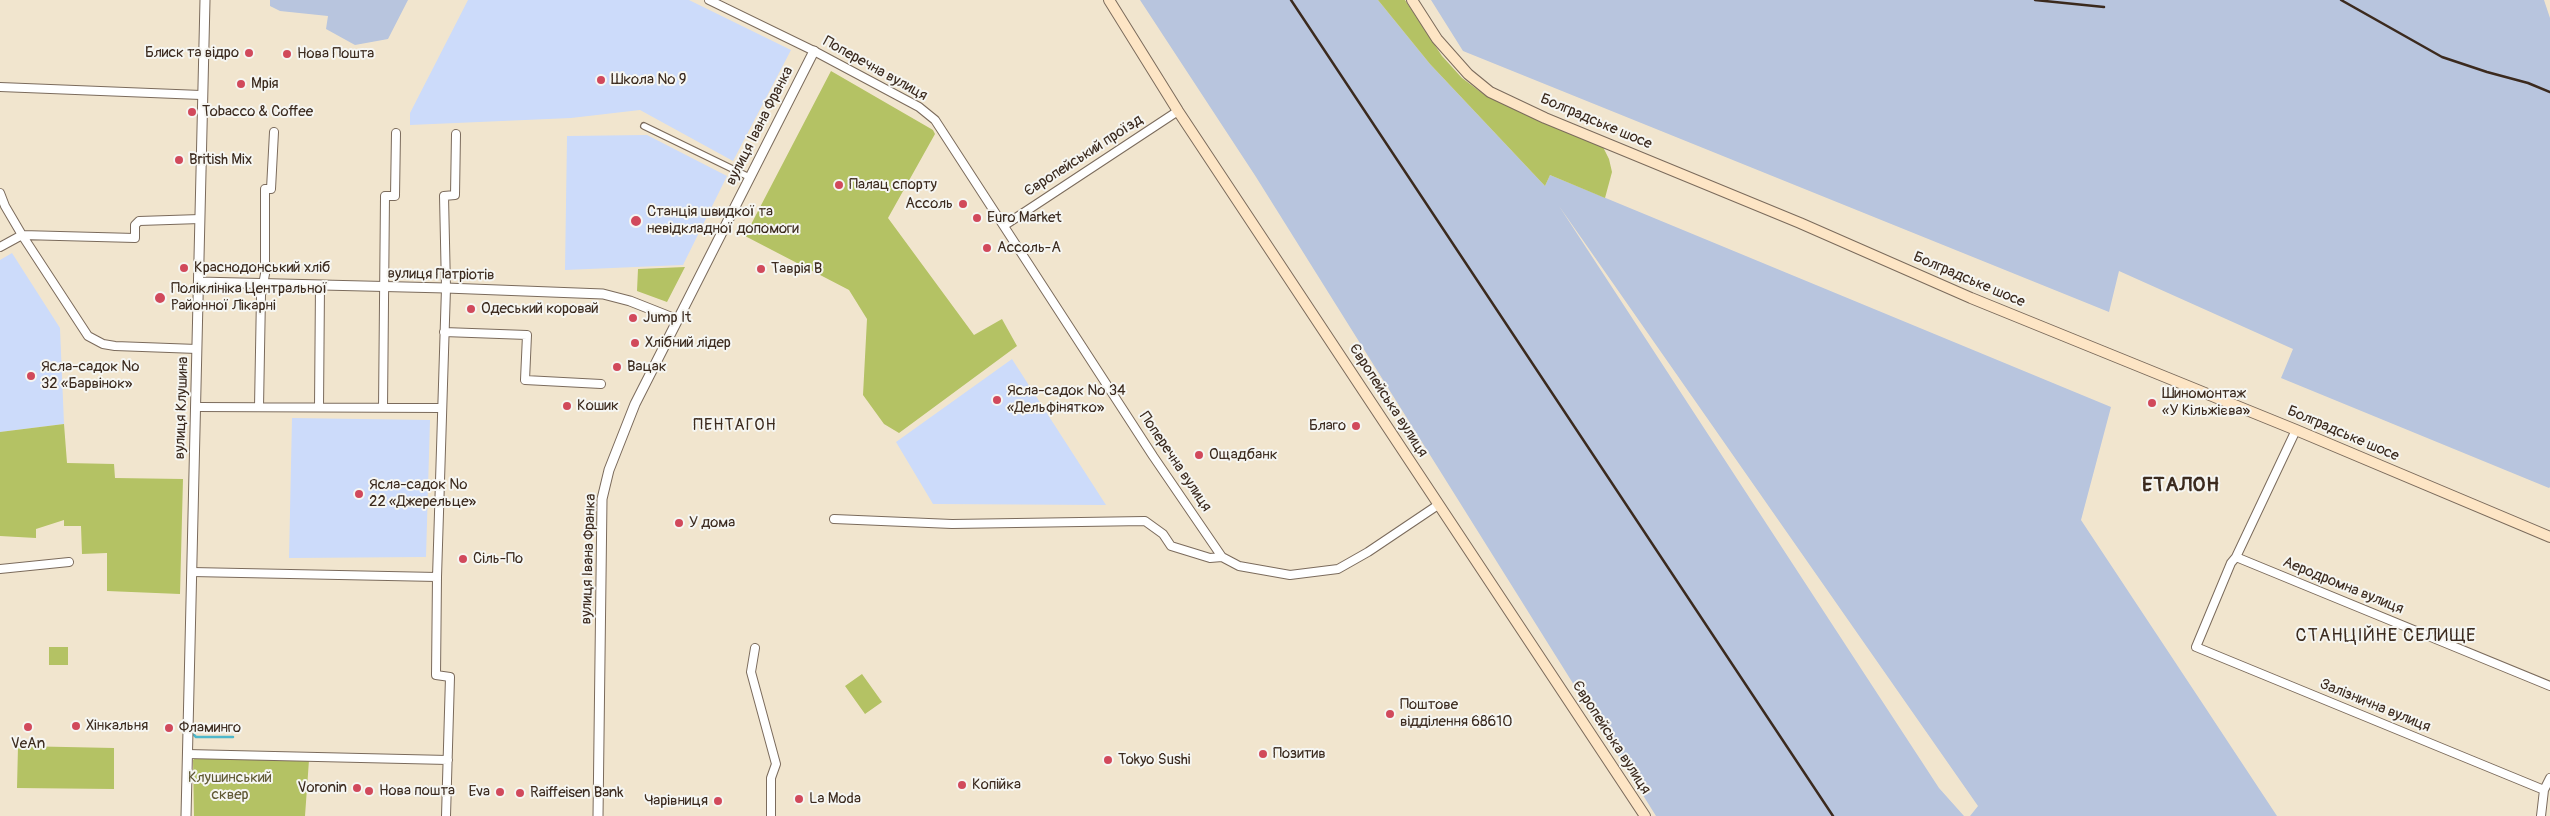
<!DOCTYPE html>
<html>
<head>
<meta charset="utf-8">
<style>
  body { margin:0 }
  canvas { display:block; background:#f1e5ce }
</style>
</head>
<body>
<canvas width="2550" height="816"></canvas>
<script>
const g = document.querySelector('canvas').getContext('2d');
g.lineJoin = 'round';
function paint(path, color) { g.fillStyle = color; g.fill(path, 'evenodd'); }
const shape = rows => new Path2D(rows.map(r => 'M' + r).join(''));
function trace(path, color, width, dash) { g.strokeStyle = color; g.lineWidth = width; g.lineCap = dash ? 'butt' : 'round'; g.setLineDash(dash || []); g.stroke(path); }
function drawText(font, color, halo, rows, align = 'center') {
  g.font = font + ' Pangolin,sans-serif'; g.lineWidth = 4; g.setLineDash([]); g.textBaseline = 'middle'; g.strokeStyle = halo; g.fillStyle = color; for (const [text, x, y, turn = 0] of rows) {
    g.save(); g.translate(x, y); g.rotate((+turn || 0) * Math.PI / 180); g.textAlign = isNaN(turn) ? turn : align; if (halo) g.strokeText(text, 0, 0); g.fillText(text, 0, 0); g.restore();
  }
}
paint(shape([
  [468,0,689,0,791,50,733,161,640,110,571,118,410,125,410,113],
  [647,135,727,176,683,265,565,270,567,136],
  [12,253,60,328,64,424,0,432,0,260],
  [1012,359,1106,505,933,504,896,442],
  [292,418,430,420,426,557,289,558]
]), '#ccdbfa');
paint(shape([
  [270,0,408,0,388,39,355,45,326,29,328,16,280,11,270,6],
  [1140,0,1378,0,1430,64,1545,186,1550,175,2111,407,2081,520,2277,816,1970,816,1978,806,1559,206,1939,788,1964,816,1656,816,1256,177],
  [1431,0,2544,0,2550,18,2550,487,2549,488,2281,378,2293,349,2119,271,2109,312,1463,51]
]), '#b8c5de');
paint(shape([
  [1378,0,1405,0,1442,56,1462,78,1486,96,1603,147,1609,159,1612,172,1605,198,1550,175,1545,186,1430,64],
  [831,71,933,130,935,134,888,218,974,335,1002,319,1017,346,899,433,884,424,863,395,867,319,849,290,745,236],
  [685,267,667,302,637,291,638,269],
  [64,424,67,463,114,464,115,478,183,479,180,594,107,591,107,553,82,554,81,526,64,526,64,520,36,529,36,538,0,536,0,432],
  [49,647,68,647,68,665,49,665],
  [862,674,882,702,865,714,845,686],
  [18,746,114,748,114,789,17,788],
  [197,757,309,760,305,816,194,816,193,760]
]), '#b4c264');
trace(shape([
  [193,734,196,737,233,737]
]), '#4eb7cb', 2.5);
const pedestrian = shape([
  [644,126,749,177]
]);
const minor = shape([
  [709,0,814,51,919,107,935,120,1153,456,1222,557,1239,566,1290,575,1338,569,1368,552,1438,505],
  [0,87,201,95],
  [0,193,5,206,22,235,88,336,103,344,115,346,197,349],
  [1005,225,1178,111],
  [0,247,22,235,135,238,135,225,139,221,200,219],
  [444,332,527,335,525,380,601,384],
  [197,407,442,408],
  [259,407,261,295,265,274,265,189,271,189,274,132],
  [319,407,320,285],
  [383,408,385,196,395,196,396,133],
  [2296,430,2236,557,2231,563,2196,647,2544,790],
  [834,519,952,524,1145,521,1163,534,1171,546,1210,558,1222,557],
  [2236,557,2550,686],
  [0,569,69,562],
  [192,572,437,577],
  [755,648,751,672,776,764,771,778,771,816],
  [187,754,448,760],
  [446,816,450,677,436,675,437,577,446,288,444,196,455,195,456,134],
  [2541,816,2544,790,2550,778]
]);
const tertiary = shape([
  [199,282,446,288,603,294,630,301,678,320],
  [186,816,205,0],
  [598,816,602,499,609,470,635,404,814,51]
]);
const secondary = shape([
  [1109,0,1178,111,1645,816],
  [1412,0,1437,39,1468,74,1490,92,1545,118,1800,223,1971,298,2296,430,2550,537]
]);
trace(pedestrian, '#7b6b5c', 8);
trace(minor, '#7b6b5c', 10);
trace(tertiary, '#7b6b5c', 11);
trace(secondary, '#7b6b5c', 12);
trace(pedestrian, '#fff', 5.5);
trace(minor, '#fff', 8);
trace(tertiary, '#fff', 9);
trace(secondary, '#fde5c5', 10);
trace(shape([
  [1291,0,1833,816],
  [2035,0,2104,7],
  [2341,0,2442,57,2487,72,2528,83,2550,92]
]), '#3b2a1e', 2.5);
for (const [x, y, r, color] of [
  [249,53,5,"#d1495b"],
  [287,54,5,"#d1495b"],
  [601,80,5,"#d1495b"],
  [241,84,5,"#d1495b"],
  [192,112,5,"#d1495b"],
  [179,160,5,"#d1495b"],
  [839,185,5,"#d1495b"],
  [963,204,5,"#d1495b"],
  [977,218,5,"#d1495b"],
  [636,221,6,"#d1495b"],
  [987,248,5,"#d1495b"],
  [184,268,5,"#d1495b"],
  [761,269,5,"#d1495b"],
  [160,298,6,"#d1495b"],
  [471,309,5,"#d1495b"],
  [633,318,5,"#d1495b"],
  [635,343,5,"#d1495b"],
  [617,367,5,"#d1495b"],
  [31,376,5,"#d1495b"],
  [997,400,5,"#d1495b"],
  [2152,403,5,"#d1495b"],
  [567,406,5,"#d1495b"],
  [1356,426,5,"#d1495b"],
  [1199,455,5,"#d1495b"],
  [359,494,5,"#d1495b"],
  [679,523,5,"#d1495b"],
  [463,559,5,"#d1495b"],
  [1390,714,5,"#d1495b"],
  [76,726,5,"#d1495b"],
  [28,727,5,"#d1495b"],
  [169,728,5,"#d1495b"],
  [1263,754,5,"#d1495b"],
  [1108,760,5,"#d1495b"],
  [962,785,5,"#d1495b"],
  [357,788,5,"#d1495b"],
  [369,791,5,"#d1495b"],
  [500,792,5,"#d1495b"],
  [520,793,5,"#d1495b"],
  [799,799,5,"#d1495b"],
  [718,801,5,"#d1495b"]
]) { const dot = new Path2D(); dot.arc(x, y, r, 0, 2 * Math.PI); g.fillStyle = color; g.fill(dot); trace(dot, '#f6f6f2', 2); }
drawText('15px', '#3b2a1e', '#f6f6f2', [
  ["Блиск та відро",239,53,"right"],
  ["Нова Пошта",297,54],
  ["Школа № 9",611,80],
  ["Мрія",251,84],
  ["Tobacco & Coffee",202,112],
  ["British Mix",189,160],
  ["Палац спорту",849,185],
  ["Ассоль",953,204,"right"],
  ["Станція швидкої та",647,212],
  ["невідкладної допомоги",647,229],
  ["Euro Market",987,218],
  ["Ассоль-А",997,248],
  ["Краснодонський хліб",194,268],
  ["Таврія В",771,269],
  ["Поліклініка Центральної",171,289],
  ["Районної Лікарні",171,306],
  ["Одеський коровай",481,309],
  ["Jump It",643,318],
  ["Хлібний лідер",645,343],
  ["Ясла-садок №",41,367],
  ["32 «Барвінок»",41,384],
  ["Вацак",627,367],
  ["Ясла-садок № 34",1007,391],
  ["«Дельфінятко»",1007,408],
  ["Шиномонтаж",2162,394],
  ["«У Кільжієва»",2162,411],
  ["Кошик",577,406],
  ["Благо",1346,426,"right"],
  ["Ощадбанк",1209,455],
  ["Ясла-садок №",369,485],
  ["22 «Джерельце»",369,502],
  ["У дома",689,523],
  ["Сіль-По",473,559],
  ["Поштове",1400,705],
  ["відділення 68610",1400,722],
  ["Хінкальня",86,726],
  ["Фламинго",179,728],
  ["VeAn",28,744,"center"],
  ["Позитив",1273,754],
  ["Tokyo Sushi",1118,760],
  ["Копійка",972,785],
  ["Voronin",347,788,"right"],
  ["Нова пошта",379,791],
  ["Eva",490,792,"right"],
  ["Raiffeisen Bank",530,793],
  ["La Moda",809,799],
  ["Чарівниця",708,801,"right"]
], 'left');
drawText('15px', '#3b2a1e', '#f6f6f2', [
  ["Поперечна вулиця",875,69,29],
  ["Болградське шосе",1596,122,23],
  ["вулиця Івана Франка",760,126,-63],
  ["Європейський проїзд",1084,156,-33],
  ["вулиця Патріотів",441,275,1],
  ["Болградське шосе",1969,280,23],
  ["Європейська вулиця",1388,401,57],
  ["вулиця Клушина",182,408,-88],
  ["Болградське шосе",2343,434,23],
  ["Поперечна вулиця",1175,462,56],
  ["вулиця Івана Франка",589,559,-88],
  ["Аеродромна вулиця",2343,586,22],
  ["Залізнична вулиця",2375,706,22],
  ["Європейська вулиця",1611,738,57]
]);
drawText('15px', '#5f5833', '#f6f6f2', [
  ["Клушинський",230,778],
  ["сквер",230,795]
]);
g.letterSpacing = '1px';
drawText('16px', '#3b2a1e', '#f6f6f2', [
  ["ПЕНТАГОН",735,426]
]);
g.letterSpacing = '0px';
g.letterSpacing = '1px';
drawText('18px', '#3b2a1e', '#f6f6f2', [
  ["СТАНЦІЙНЕ СЕЛИЩЕ",2386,636]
]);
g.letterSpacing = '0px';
g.letterSpacing = '1px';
drawText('bold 20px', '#3b2a1e', '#f6f6f2', [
  ["ЕТАЛОН",2181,486]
]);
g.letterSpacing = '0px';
</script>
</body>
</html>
